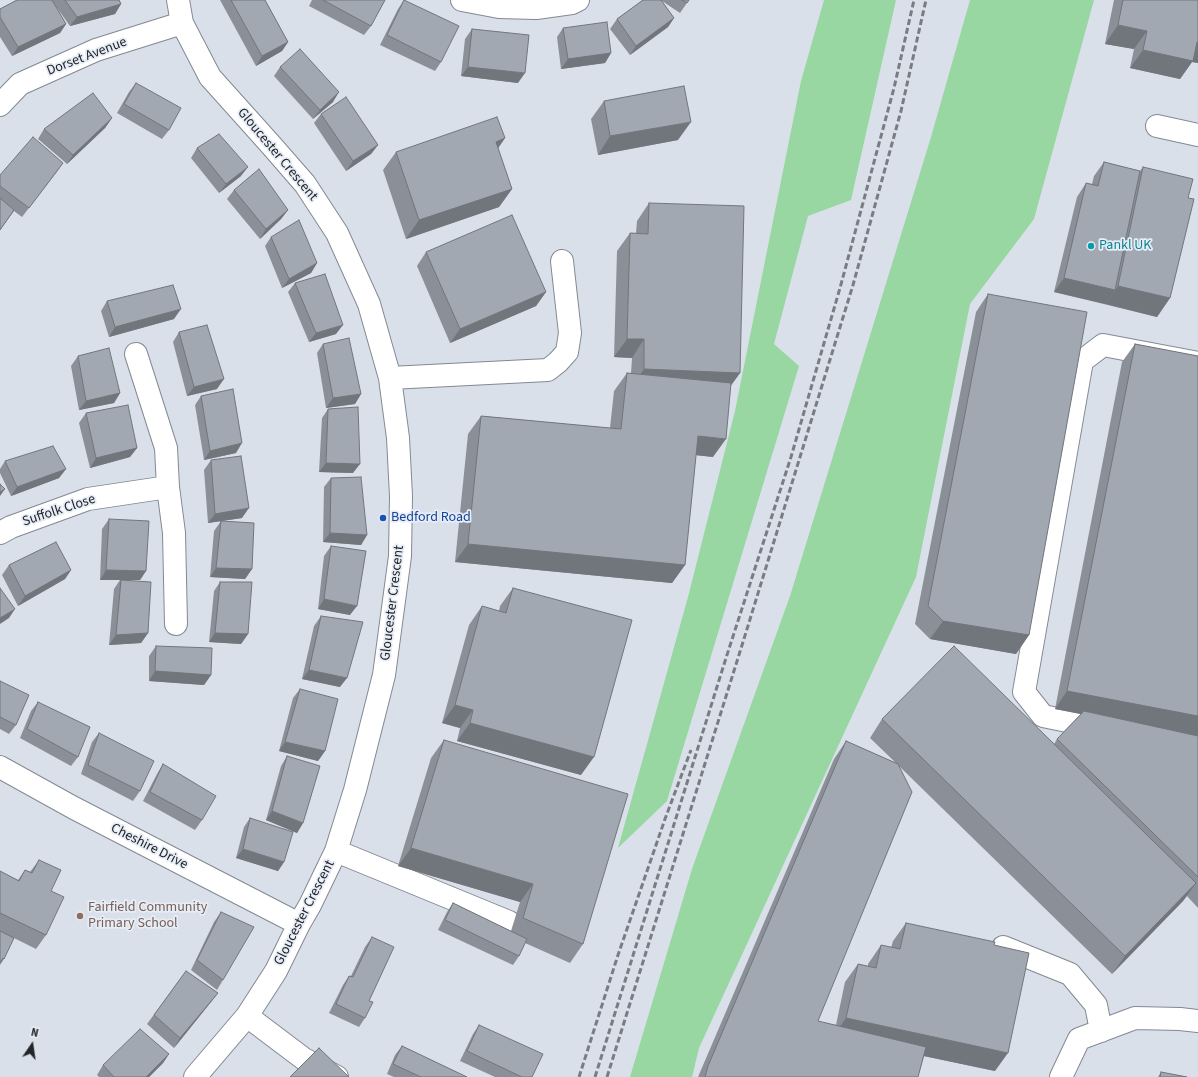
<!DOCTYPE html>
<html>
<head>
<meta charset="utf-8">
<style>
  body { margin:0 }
  #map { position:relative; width:1198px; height:1077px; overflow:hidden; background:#dae0ea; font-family:"Source Sans 3",sans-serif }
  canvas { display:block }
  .north { position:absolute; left:12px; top:1025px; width:40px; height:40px; -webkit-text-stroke:3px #e7edf7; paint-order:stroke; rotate:13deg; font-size:11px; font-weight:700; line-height:16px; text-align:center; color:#222427 }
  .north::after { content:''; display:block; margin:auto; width:14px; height:18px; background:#222427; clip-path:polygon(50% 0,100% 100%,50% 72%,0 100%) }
</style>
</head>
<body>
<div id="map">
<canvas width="1198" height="1077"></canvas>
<div class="north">N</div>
</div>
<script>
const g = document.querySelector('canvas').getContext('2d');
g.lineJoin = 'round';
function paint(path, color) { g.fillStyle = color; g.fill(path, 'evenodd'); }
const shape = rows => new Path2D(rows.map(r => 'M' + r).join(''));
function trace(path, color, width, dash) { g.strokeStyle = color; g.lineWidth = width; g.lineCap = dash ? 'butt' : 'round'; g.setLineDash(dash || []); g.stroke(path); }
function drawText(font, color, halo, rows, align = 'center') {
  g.font = font + ' "Source Sans 3",sans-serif'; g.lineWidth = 3.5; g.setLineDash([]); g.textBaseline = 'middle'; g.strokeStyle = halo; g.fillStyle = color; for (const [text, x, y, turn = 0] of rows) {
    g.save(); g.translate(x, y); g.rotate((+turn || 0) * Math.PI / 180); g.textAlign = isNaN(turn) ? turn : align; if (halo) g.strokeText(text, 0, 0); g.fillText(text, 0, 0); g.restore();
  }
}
paint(shape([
  [824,0,896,0,851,200,808,216,774,344,799,366,667,801,618,848,688,597,735,411,801,81],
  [970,0,1094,0,1034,219,970,304,916,577,699,1048,692,1077,630,1077,692,869,790,596,931,137]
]), '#98d6a2');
const minor = shape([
  [178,0,182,23,210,77,271,145,305,184,337,233,369,304,390,378,398,438,401,496,400,556,384,675,355,790,336,851,310,905,299,924,276,971,247,1016,195,1077],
  [462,0,499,7,536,8,572,3,578,0],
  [0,105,20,84,96,50,182,23],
  [1157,126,1198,135],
  [136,354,166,448,168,487,174,533,176,624],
  [390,378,548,370,558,362,567,352,570,333,562,261],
  [0,533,11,527,88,499,168,487],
  [1101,728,1043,716,1024,692,1082,361,1103,345,1198,363],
  [0,767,74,808,299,924],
  [336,851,509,922],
  [1003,947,1070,974,1096,1005,1101,1031],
  [247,1016,304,1059,337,1077],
  [1061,1077,1079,1039,1135,1018,1180,1019,1198,1021]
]);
trace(minor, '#838992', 24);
trace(minor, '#fff', 22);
trace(shape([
  [579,1077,618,955,665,819,691,750],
  [595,1077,726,658,791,457,840,288,894,88,914,0],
  [607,1077,743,642,853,285,901,111,926,0]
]), '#797d83', 3, [6, 3]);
paint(shape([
  [17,0,119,0,121,4,115,14,70,26,52,1,66,24,60,33,12,56,0,37,0,9],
  [220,0,265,0,288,42,282,51,256,66],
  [312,0,385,0,371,26,364,35,309,6],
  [404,0,441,62,435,71,380,45,398,9],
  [643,0,689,0,680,13,662,1,674,18,668,27,630,55,610,29,617,19],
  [1114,0,1198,0,1198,63,1192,62,1180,79,1130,68,1134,49,1105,44],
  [563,28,611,53,605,63,561,69,557,37],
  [472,29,518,83,461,76,465,39],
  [280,67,333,102,313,119,274,76],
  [136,83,169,130,162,139,117,113,129,92],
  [604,101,678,140,598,155,591,119],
  [321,114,378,145,371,154,346,171,314,123],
  [112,118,105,128,67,164,38,139,44,129],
  [505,138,498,148,512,189,499,207,406,239,383,170,396,152],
  [197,148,241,176,219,193,191,158],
  [1104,162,1140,171,1143,167,1188,198,1170,298,1157,317,1054,292,1077,197,1086,183,1092,184,1094,176],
  [63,163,22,217,14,211,0,230,0,175],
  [234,190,288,210,281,219,260,239,227,199],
  [649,203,740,373,731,385,713,457,696,455,685,565,672,583,455,562,468,434,481,416,610,428,614,391,627,373,631,373,632,358,614,357,617,251,630,233,636,233,637,221],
  [271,237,317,263,311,273,282,288,265,246],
  [426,252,546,292,536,306,450,343,417,266],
  [295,283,336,334,309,342,288,292],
  [988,294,1029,635,1016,654,930,639,915,624,976,312],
  [107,301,174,319,109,337,101,311],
  [179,332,217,389,187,396,173,342],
  [323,344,361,394,355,404,326,408,317,353],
  [1135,344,1198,356,1198,908,1187,896,1183,901,1112,974,900,767,818,1021,836,1025,845,982,858,964,868,966,868,964,881,945,891,948,893,941,906,923,994,945,995,1071,924,1056,918,1077,698,1077,834,759,846,741,896,763,870,738,882,719,1054,744,1057,739,1081,714,1055,709,1122,362],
  [78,356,120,393,114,403,79,410,71,366],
  [201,396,236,453,204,460,195,405],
  [328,409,353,473,319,472,322,418],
  [86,413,137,448,130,457,90,468,79,423],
  [211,460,242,518,208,523,204,470],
  [5,461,66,469,59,478,11,496,0,473,0,469],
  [331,478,367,535,361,545,323,542,324,487],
  [109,519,146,571,140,580,128,580,148,633,141,643,109,645,114,589,120,580,100,580,102,529],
  [221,521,252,569,245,579,210,577,214,531],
  [331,546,350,615,318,609,324,556],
  [9,565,71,570,65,579,18,606,2,575],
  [220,582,248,634,241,644,209,642,214,591],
  [513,588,581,775,457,741,460,728,442,723,469,625,482,606,499,611,500,606],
  [321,616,340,687,302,679,314,626],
  [156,646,211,675,204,685,149,681,149,656],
  [0,681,16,725,9,734,0,729],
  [300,689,325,751,318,761,279,751,293,698],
  [38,702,78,757,71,766,20,738,31,711],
  [99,733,140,791,133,801,81,774,92,742],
  [444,740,583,944,570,963,525,943,519,956,513,965,438,930,447,912,453,903,511,931,520,902,398,866,431,758],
  [287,756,303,823,297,833,266,820,281,766],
  [163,764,202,820,195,830,143,801,157,774],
  [250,818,284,862,278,871,236,858,244,827],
  [39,860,51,891,46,935,36,949,14,938,4,959,0,965,0,871,18,880,25,870,30,872],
  [221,912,223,980,217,990,191,970,214,922],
  [372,937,369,1001,365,1018,359,1027,329,1013,343,985,349,976,351,976,365,947],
  [186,971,218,993,211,1002,174,1048,147,1024],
  [479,1025,532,1077,495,1077,460,1061,473,1034],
  [402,1046,467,1077,394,1077,387,1074,395,1055],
  [169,1054,163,1063,149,1077,99,1077,97,1075,103,1065],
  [1161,1072,1187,1077,1158,1077]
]), '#8b9098');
paint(shape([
  [121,4,115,14,70,26,77,17],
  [674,18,668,27,630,55,636,46],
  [66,24,60,33,12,56,18,47],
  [1118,25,1147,31,1134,49,1105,44],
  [288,42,282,51,256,66,262,56],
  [1197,42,1198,42,1198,63,1192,62,1180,79,1130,68,1143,50],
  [611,53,605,63,561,69,568,59],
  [468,67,525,73,518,83,461,76],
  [339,92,333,102,313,119,320,110],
  [112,118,105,128,67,164,73,155],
  [691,122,678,140,598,155,610,136],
  [505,138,492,157,496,142],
  [378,145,371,154,346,171,353,161],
  [63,163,56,173,22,217,29,208],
  [248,167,241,176,219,193,226,184],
  [512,189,499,207,406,239,419,220],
  [288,210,281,219,260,239,266,229],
  [317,263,311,273,282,288,289,279],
  [1064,278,1115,290,1106,304,1054,292],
  [1118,286,1170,298,1157,317,1106,304],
  [546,292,536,306,450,343,460,329],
  [181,309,174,319,109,337,115,327],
  [343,325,336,334,309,342,316,333],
  [627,339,644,339,632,358,614,357],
  [644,369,740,373,727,391,631,388],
  [224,379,217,389,187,396,194,387],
  [120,393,114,403,79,410,86,401],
  [361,394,355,404,326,408,333,398],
  [698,436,726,439,713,457,685,454],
  [242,443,236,453,204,460,210,451],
  [137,448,130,457,90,468,96,458],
  [326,463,360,464,353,473,319,472],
  [66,469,59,478,11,496,17,487],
  [5,489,0,496,0,492],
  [249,508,242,518,208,523,215,514],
  [330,533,367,535,361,545,323,542],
  [468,544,685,565,672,583,455,562],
  [216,568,252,569,245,579,210,577],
  [71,570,65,579,18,606,25,596],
  [106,570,146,571,140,580,100,580],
  [324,599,357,606,350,615,318,609],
  [15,609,9,618,0,624,0,618],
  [943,621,1029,635,1016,654,930,639],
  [148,633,141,643,109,645,116,635],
  [215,633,248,634,241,644,209,642],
  [309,670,347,678,340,687,302,679],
  [155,671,211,675,204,685,149,681],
  [1067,691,1198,716,1198,737,1055,709],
  [455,705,473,710,460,728,442,723],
  [470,723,594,757,581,775,457,741],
  [285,742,325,751,318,761,279,751],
  [272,811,303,823,297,833,266,820],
  [411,848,533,884,520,902,398,866],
  [243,849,284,862,278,871,236,858],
  [1196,883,1183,901,1112,974,1125,956],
  [218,993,211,1002,174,1048,180,1038],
  [846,1018,1008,1053,995,1071,833,1037],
  [169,1054,163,1063,149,1077,146,1077]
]), '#71767c');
const building = shape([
  [17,0,52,0,66,24,18,47,0,17,0,9,17,0],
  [65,0,119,0,121,4,77,17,65,0],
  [231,0,265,0,288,42,262,56,231,0],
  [323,0,385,0,371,26,323,0],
  [404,0,459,26,441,62,387,35,404,0],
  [643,0,661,0,674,18,636,46,617,19,643,0],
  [682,0,689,0,687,3,682,0],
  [1123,0,1198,0,1198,42,1197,42,1193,61,1143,50,1147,31,1118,25,1123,0],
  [607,22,611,53,568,59,563,28,607,22],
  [472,29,529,35,525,73,468,67,472,29],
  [300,49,339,92,320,110,280,67,300,49],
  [136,83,181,108,169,130,124,104,136,83],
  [684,86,691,122,610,136,604,101,684,86],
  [93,93,112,118,73,155,44,129,93,93],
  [346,97,378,145,353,161,321,114,346,97],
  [497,117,505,138,496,142,512,189,419,220,396,152,497,117],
  [219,134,248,167,226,184,197,148,219,134],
  [33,137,63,163,29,208,0,186,0,175,33,137],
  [1104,162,1140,171,1115,290,1064,278,1086,183,1098,186,1104,162],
  [1143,167,1193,179,1188,198,1194,199,1170,298,1118,286,1143,167],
  [259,169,288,210,266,229,234,190,259,169],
  [0,198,14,210,0,230,0,198],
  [649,203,744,206,740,373,644,369,644,339,627,339,630,233,648,234,649,203],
  [512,215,546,292,460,329,426,252,512,215],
  [299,220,317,263,289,279,271,237,299,220],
  [325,274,343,325,316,333,295,283,325,274],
  [173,285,181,309,115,327,107,301,173,285],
  [988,294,1087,312,1029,635,943,621,928,606,988,294],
  [207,325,224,379,194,387,179,332,207,325],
  [349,338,361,394,333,398,323,344,349,338],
  [1135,344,1198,356,1198,716,1067,691,1135,344],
  [109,348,120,393,86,401,78,356,109,348],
  [627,373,731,383,726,439,698,436,685,565,468,544,481,416,621,429,627,373],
  [233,389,242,443,210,451,201,396,233,389],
  [128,405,137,448,96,458,86,413,128,405],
  [358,407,360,464,326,463,328,409,358,407],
  [53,446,66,469,17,487,5,461,53,446],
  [241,456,249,508,215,514,211,460,241,456],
  [361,477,367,535,330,533,331,478,361,477],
  [0,484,5,489,0,492,0,484],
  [109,519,149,521,146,571,106,570,109,519],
  [221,521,254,523,252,569,216,568,221,521],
  [56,542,71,570,25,596,9,565,56,542],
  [331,546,366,551,357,606,324,599,331,546],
  [121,580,151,582,148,633,116,635,121,580],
  [220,582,252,582,248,634,215,633,220,582],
  [0,588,15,609,0,618,0,588],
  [513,588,632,620,594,757,470,723,473,710,455,705,482,606,506,613,513,588],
  [321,616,363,622,347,678,309,670,321,616],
  [156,646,212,648,211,675,155,671,156,646],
  [954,646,1196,883,1125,956,882,719,954,646],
  [0,681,29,695,16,725,0,717,0,681],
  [300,689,338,699,325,751,285,742,300,689],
  [38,702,90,727,78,757,27,729,38,702],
  [1084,711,1198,736,1198,877,1057,739,1084,711],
  [99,733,154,761,140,791,88,765,99,733],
  [444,740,628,794,583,944,523,918,533,884,411,848,444,740],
  [846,741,898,764,912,792,818,1021,926,1047,918,1077,705,1077,708,1066,846,741],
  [287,756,320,766,303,823,272,811,287,756],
  [163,764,216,796,202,820,150,792,163,764],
  [250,818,293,832,284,862,243,849,250,818],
  [39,860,61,870,51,891,64,897,46,935,0,913,0,871,19,881,25,870,32,873,39,860],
  [453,903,527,939,519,956,445,920,453,903],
  [221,912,254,927,223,980,197,960,221,912],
  [906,923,995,942,994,945,1029,953,1008,1053,846,1018,858,964,876,968,881,945,900,949,906,923],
  [0,931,14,938,4,959,3,958,0,963,0,931],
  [372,937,394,947,369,1001,373,1002,365,1018,336,1004,349,976,353,977,372,937],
  [186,971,218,993,180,1038,154,1015,186,971],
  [479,1025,543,1054,532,1077,522,1077,467,1051,479,1025],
  [140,1029,169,1054,146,1077,114,1077,103,1065,140,1029],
  [402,1046,467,1077,421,1077,393,1064,402,1046],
  [319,1048,349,1077,290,1077,319,1048],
  [1161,1072,1187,1077,1160,1077,1161,1072]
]);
paint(building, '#a2a8b1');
trace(building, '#71767c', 1);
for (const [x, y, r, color] of [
  [1091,246,4,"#0f9aa8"],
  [383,518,4,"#1a4fb4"],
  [80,916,4,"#8d6e63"]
]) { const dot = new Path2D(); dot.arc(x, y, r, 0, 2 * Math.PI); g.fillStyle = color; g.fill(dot); trace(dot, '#e7edf7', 1.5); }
drawText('14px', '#222427', '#e7edf7', [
  ["Dorset Avenue",87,57,-21],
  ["Gloucester Crescent",277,155,50],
  ["Suffolk Close",59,511,-18],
  ["Gloucester Crescent",393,603,-83],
  ["Cheshire Drive",149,847,27],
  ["Gloucester Crescent",305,913,-63]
]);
drawText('14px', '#0d838f', '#e7edf7', [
  ["Pankl UK",1099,246]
], 'left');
drawText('14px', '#164399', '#e7edf7', [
  ["Bedford Road",391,518]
], 'left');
drawText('14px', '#785e54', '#e7edf7', [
  ["Fairfield Community",88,908],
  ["Primary School",88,924]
], 'left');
</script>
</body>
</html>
